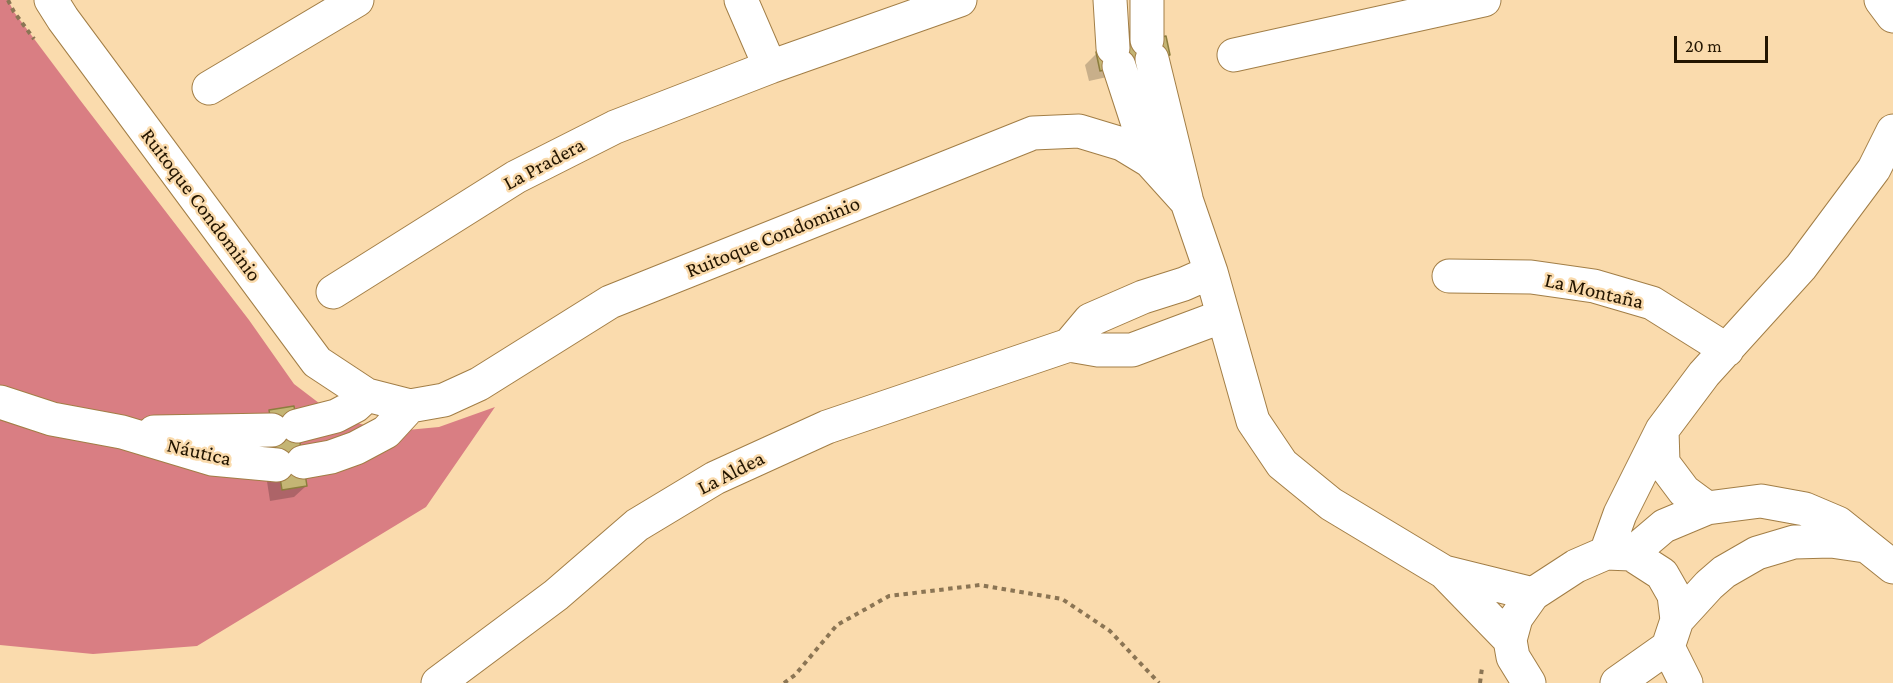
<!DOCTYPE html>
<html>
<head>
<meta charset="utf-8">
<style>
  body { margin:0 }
  #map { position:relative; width:1893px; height:683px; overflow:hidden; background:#fadbad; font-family:"Crimson Pro",serif }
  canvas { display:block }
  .scale { position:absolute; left:1674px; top:36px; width:94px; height:27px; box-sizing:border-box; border:3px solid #231500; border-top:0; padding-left:8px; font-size:18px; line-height:21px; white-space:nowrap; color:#231500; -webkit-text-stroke:4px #fadbad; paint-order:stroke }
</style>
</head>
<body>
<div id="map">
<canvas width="1893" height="683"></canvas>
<div class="scale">20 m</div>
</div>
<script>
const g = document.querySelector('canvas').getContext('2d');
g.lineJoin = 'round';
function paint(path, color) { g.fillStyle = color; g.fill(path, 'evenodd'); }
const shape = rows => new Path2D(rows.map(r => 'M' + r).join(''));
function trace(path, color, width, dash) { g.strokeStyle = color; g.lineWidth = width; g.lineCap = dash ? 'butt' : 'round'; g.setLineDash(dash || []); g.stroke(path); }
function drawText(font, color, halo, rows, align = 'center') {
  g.font = font + ' "Crimson Pro",serif'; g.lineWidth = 5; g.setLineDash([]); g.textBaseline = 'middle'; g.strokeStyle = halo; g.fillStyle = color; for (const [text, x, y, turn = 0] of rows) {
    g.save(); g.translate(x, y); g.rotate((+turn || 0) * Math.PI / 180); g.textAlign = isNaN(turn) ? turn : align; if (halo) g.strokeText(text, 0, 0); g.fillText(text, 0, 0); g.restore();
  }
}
paint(shape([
  [0,0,8,0,14,12,80,100,249,320,294,384,336,416,386,432,439,427,495,407,426,507,197,646,93,654,0,645]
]), '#d97e83');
paint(shape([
  [1097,53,1157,66,1089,81,1085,65],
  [270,412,306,486,294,497,270,501,258,423]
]), '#0003');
const building = shape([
  [1166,36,1170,55,1100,71,1096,52,1166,36],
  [294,406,307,486,282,490,269,410,294,406]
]);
paint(building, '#c4b574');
trace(building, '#8c7d3d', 1.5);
const minor = shape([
  [51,0,63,19,317,362,367,395,410,406,444,400,479,384,610,302,1033,133,1079,131,1122,144,1150,161,1187,202,1211,272,1253,421,1282,464,1331,504,1444,572,1510,640],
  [741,0,770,67],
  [1110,0,1113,48],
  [1147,0,1147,40],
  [1881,0,1893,16],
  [1234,55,1484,0],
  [1152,59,1186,198],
  [1119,66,1150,161],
  [209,88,357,0],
  [1449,276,1531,277,1594,286,1652,303,1727,350],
  [333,292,516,177,615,127,770,67,960,0],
  [1069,345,1090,320,1143,297,1184,284,1211,272],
  [0,402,52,419,122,432,212,459,277,465],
  [297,426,336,416,355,406,367,395],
  [1662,430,1663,463,1684,491,1707,508],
  [154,432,272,430],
  [303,462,331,457,356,448,386,432,410,406],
  [1606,553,1620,514,1662,430,1704,374,1801,267,1874,169,1893,131],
  [1631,554,1664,526,1707,508,1761,501,1805,509,1838,523,1893,567],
  [1444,572,1533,594],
  [1677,620,1709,585,1724,572,1757,553,1794,542,1831,541,1865,546],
  [1668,647,1686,683],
  [438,683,556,595,637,525,715,478,827,427,1069,345,1098,350,1132,350,1223,316],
  [1529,683,1513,657,1510,640,1516,618,1533,594,1576,566,1606,553,1631,554,1662,574,1674,595,1677,620,1668,647,1617,683]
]);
trace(minor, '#a27e46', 35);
trace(shape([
  [8,0,14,12,34,39],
  [784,683,795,675,837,625,889,596,980,585,1062,599,1110,631,1159,683],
  [1480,683,1482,668]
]), '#8b7554', 4, [4.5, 4.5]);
trace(minor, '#fff', 33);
drawText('21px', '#231500', '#fadbad', [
  ["La Pradera",544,164,-28],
  ["Ruitoque Condominio",201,205,53],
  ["Ruitoque Condominio",773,237,-22],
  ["La Montaña",1594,291,13],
  ["Náutica",199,452,13],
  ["La Aldea",731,473,-27]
]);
</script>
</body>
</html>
